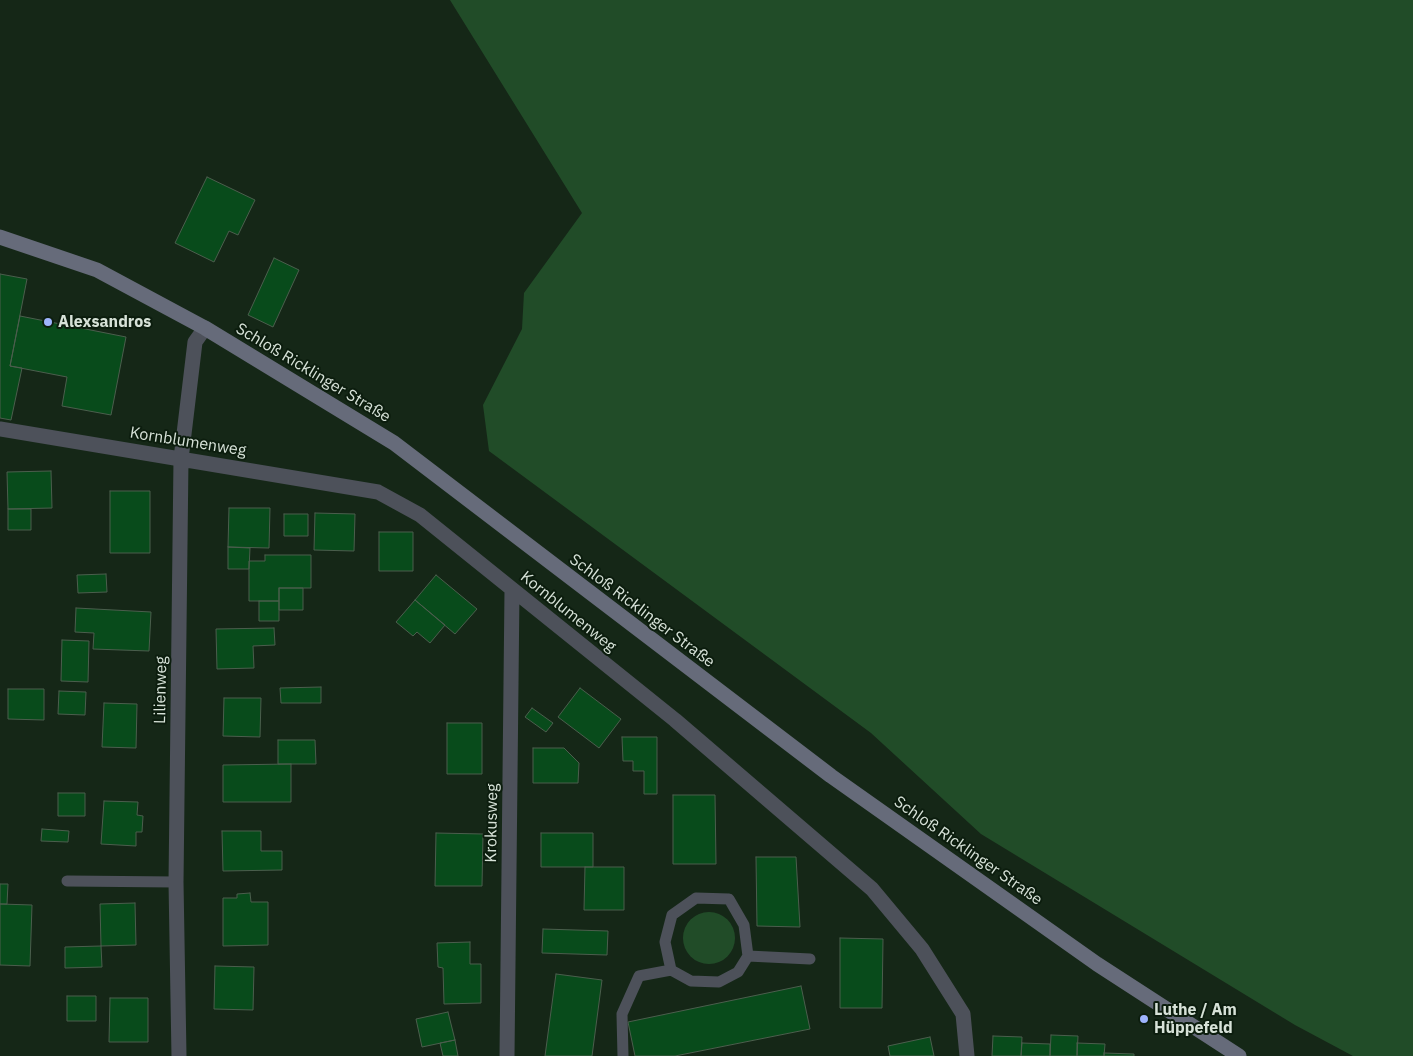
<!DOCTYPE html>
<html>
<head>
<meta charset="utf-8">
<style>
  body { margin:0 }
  canvas { display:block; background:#152717 }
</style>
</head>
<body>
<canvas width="1413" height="1056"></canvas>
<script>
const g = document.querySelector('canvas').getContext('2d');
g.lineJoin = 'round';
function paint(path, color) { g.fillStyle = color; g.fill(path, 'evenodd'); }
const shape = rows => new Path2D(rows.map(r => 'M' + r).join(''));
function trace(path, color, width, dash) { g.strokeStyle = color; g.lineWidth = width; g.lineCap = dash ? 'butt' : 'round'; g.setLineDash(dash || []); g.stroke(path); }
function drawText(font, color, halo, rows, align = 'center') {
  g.font = font + ' "IBM Plex Sans",sans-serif'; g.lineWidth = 4; g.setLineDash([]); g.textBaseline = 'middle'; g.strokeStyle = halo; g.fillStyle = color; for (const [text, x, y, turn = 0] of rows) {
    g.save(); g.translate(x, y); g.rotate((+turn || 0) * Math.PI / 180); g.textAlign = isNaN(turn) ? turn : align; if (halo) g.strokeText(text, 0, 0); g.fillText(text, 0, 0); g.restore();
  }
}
paint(shape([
  [450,0,1413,0,1413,1056,1353,1056,1295,1025,981,834,871,733,489,451,483,405,522,329,524,293,582,213],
  '683 938a26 26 0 1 1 52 0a26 26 0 1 1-52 0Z'
]), '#214c28');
const building = shape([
  [207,177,255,200,238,235,229,231,214,262,175,243,207,177],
  [274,258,299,270,273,327,248,315,274,258],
  [0,274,27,279,10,366,22,368,11,420,0,418,0,274],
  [20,316,126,337,111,415,62,406,67,377,10,366,20,316],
  [51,471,52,508,8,509,7,472,51,471],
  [110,491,150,491,150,553,110,553,110,491],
  [229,508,270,508,269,548,228,547,229,508],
  [8,509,31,509,31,530,8,530,8,509],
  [315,513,355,514,354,551,314,550,315,513],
  [284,514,308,514,308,536,284,536,284,514],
  [379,532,413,532,413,571,379,571,379,532],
  [228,547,250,548,249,569,228,569,228,547],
  [265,555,311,555,311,588,279,588,279,601,249,601,249,561,265,561,265,555],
  [106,574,107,592,78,593,77,575,106,574],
  [436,575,477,609,455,634,415,600,436,575],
  [279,588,303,588,303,610,279,610,279,588],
  [415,600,445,625,430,643,417,632,413,636,396,622,415,600],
  [259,601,279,601,279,621,259,621,259,601],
  [76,608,151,612,149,651,93,649,94,633,75,632,76,608],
  [274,628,275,645,253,646,254,668,217,669,216,629,274,628],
  [62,640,89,641,88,682,61,681,62,640],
  [321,687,321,703,281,703,280,688,321,687],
  [580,688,621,719,599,748,558,717,580,688],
  [8,689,44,689,44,720,8,719,8,689],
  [59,691,86,692,85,715,58,714,59,691],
  [224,698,261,698,260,737,223,736,224,698],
  [104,703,137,704,136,748,102,747,104,703],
  [532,708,553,723,546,732,525,717,532,708],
  [447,723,482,723,482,774,447,774,447,723],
  [622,737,657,737,657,794,644,794,644,771,633,771,633,761,623,761,622,737],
  [278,740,315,740,316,764,278,764,278,740],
  [533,748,564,748,579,763,578,783,533,783,533,748],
  [291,764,291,802,223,802,223,765,291,764],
  [58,793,85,793,85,816,58,816,58,793],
  [673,795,715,795,716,864,673,864,673,795],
  [104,801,138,802,137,815,143,816,142,832,136,832,136,846,101,844,104,801],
  [42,829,69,831,68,842,41,841,42,829],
  [222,831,261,831,261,851,282,851,282,870,223,871,222,831],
  [436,833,483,834,482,886,435,886,436,833],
  [541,833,593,833,593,867,541,867,541,833],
  [756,857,796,857,800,927,757,926,756,857],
  [585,867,624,867,624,910,584,910,585,867],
  [0,884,8,884,7,904,0,904,0,884],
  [250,893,251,902,268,902,268,945,223,946,223,898,237,898,237,894,250,893],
  [135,903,136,945,101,946,100,904,135,903],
  [0,904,32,905,30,966,0,965,0,904],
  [543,929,608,931,607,955,542,953,543,929],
  [840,938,883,939,882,1008,840,1008,840,938],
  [470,942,470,964,481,964,481,1003,444,1004,443,968,438,967,437,943,470,942],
  [101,946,102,967,65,968,65,947,101,946],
  [215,966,254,967,253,1010,214,1009,215,966],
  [556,974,602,980,592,1056,545,1056,556,974],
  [801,986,810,1029,675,1056,635,1056,628,1022,801,986],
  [67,996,96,996,96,1021,67,1021,67,996],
  [110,998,148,998,148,1042,109,1042,110,998],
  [448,1012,455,1040,422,1047,416,1019,448,1012],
  [1051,1035,1078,1036,1077,1056,1050,1056,1051,1035],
  [993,1036,1022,1037,1021,1056,992,1056,993,1036],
  [930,1037,934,1056,890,1056,888,1046,930,1037],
  [455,1040,458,1056,443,1056,440,1043,455,1040],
  [1022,1043,1050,1044,1050,1056,1021,1056,1022,1043],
  [1077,1043,1105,1044,1104,1056,1077,1056,1077,1043],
  [1104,1053,1134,1054,1134,1056,1104,1056,1104,1053]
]);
paint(building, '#084b1b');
trace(building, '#4b5e4d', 1);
trace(shape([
  [67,881,176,882],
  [671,970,665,942,672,915,696,898,729,899,744,925,748,956],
  [623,1056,622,1014,639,976,671,970,691,981,719,982,738,972,748,956,810,959]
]), '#4d515a', 11);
trace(shape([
  [0,429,378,492,420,515,675,720,872,889,922,949,963,1014,967,1056],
  [179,1056,176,882,181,459,195,342,205,328],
  [507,1056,512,590]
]), '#4d515a', 15);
trace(shape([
  [0,237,97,270,205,328,394,443,831,776,1097,964,1239,1056]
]), '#666b7a', 15);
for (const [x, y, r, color] of [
  [48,322,5,"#9eb4fd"],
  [1144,1019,5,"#9eb4fd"]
]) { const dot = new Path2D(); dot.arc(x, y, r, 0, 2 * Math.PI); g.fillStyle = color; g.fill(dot); trace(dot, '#0c1d0e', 2); }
drawText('bold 16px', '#d7e2d8', '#0c1d0e', [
  ["Alexsandros",58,322],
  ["Luthe / Am",1154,1010],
  ["Hüppefeld",1154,1028]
], 'left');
drawText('16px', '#d7e2d8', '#0c1d0e', [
  ["Schloß Ricklinger Straße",313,373,31],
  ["Kornblumenweg",188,442,9],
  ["Schloß Ricklinger Straße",642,611,37],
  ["Kornblumenweg",568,612,39],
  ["Lilienweg",161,690,-89],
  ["Krokusweg",492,823,-89],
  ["Schloß Ricklinger Straße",968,851,35]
]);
</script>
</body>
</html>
